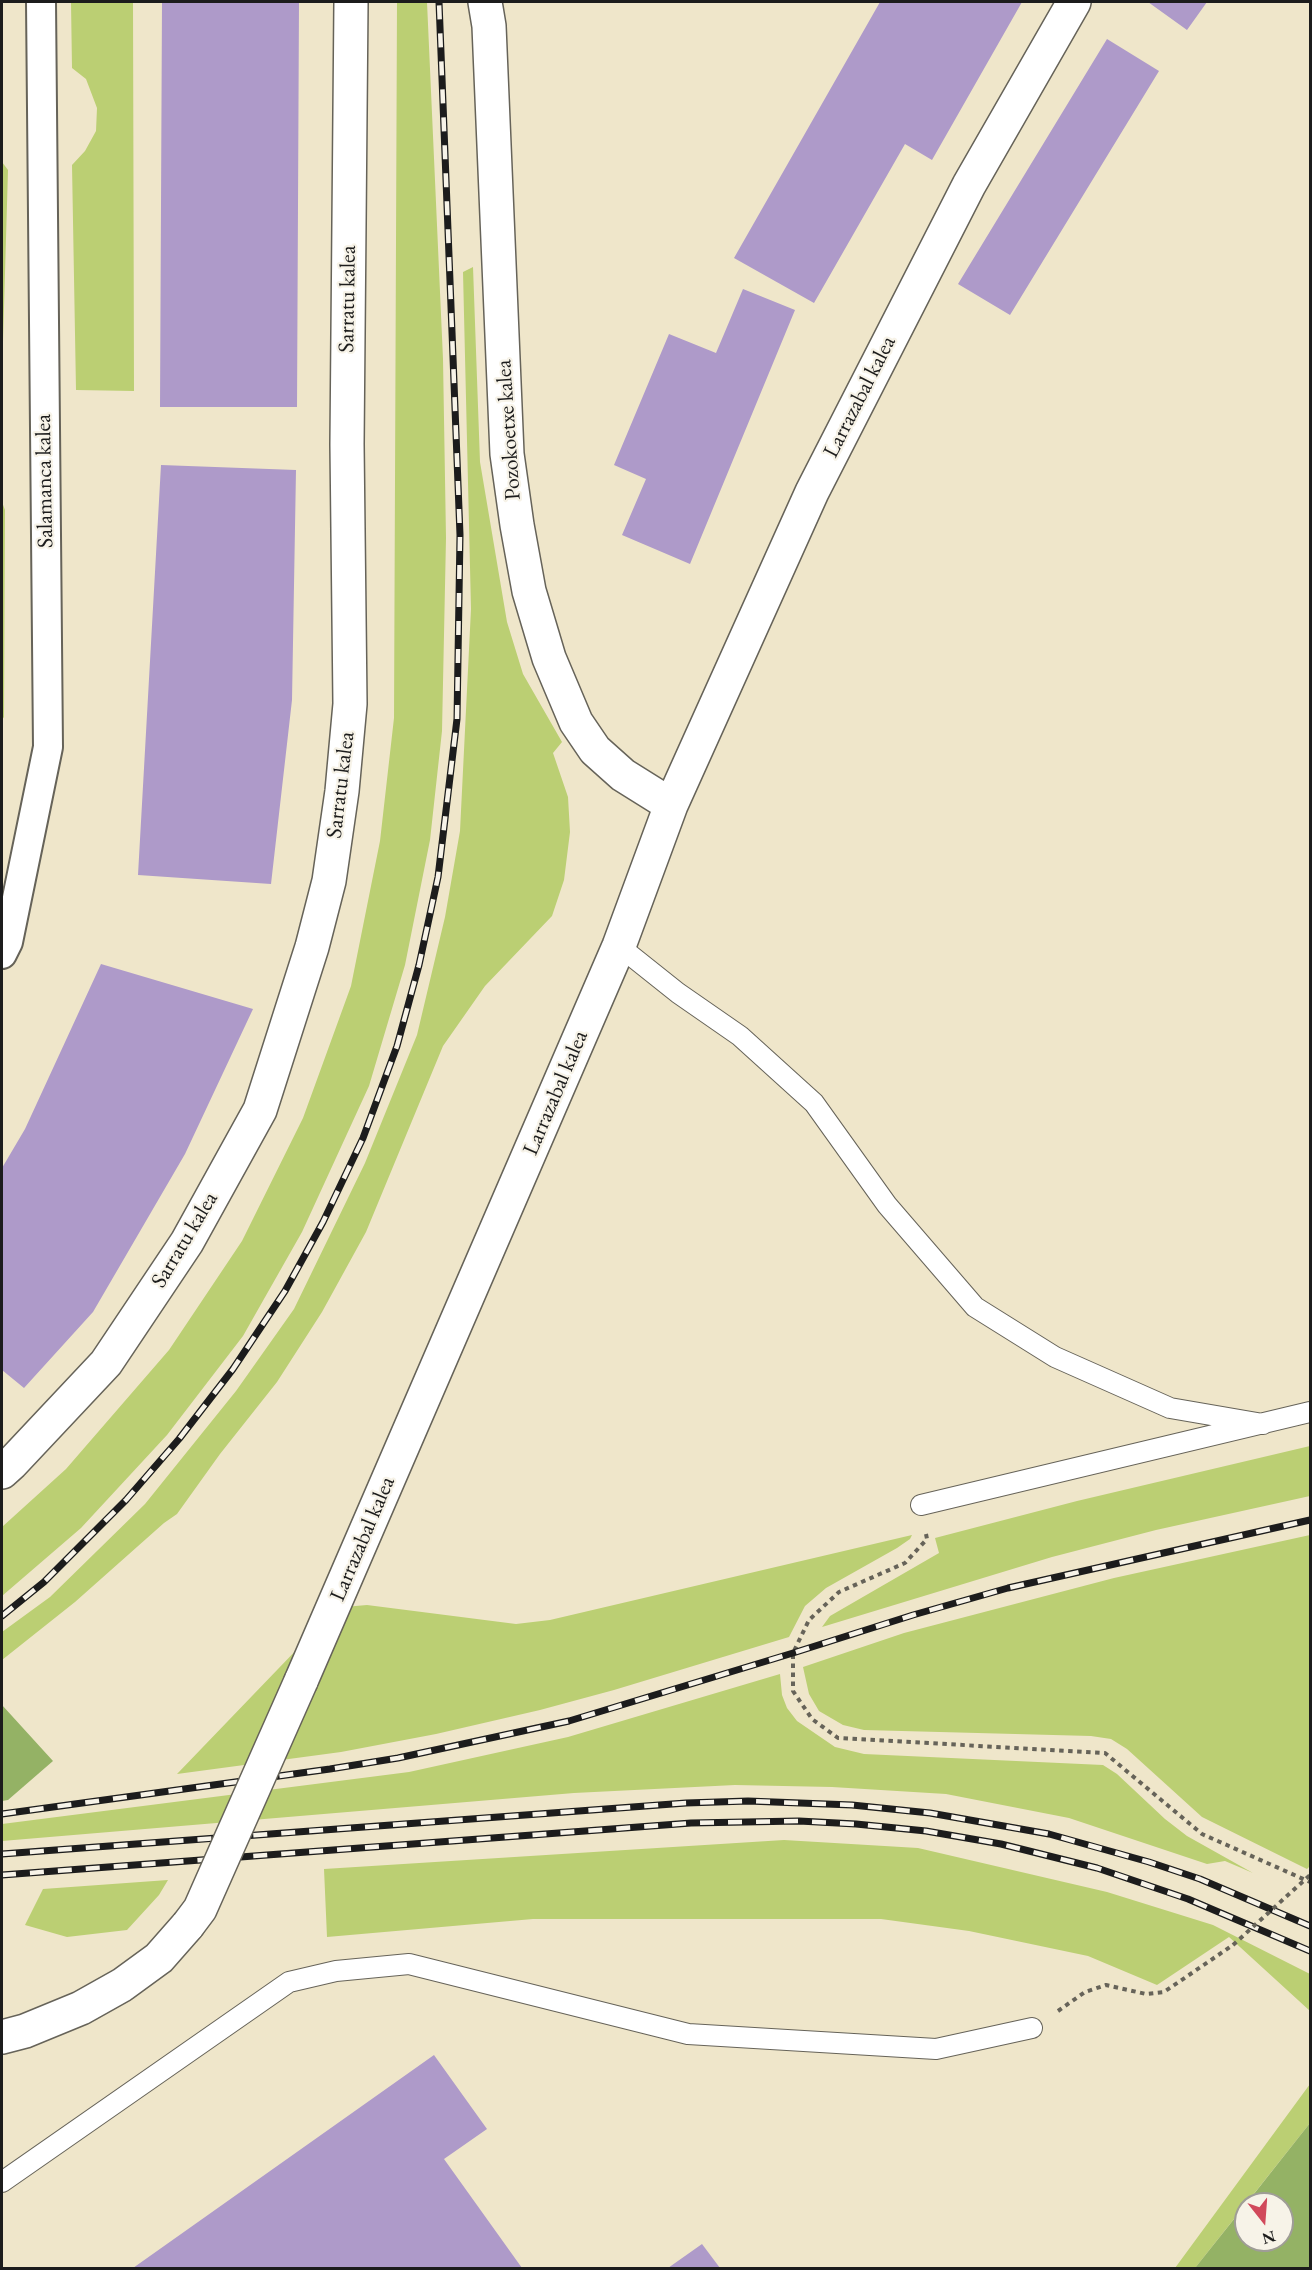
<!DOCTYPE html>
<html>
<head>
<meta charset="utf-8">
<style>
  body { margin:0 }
  #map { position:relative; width:1312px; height:2270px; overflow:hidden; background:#efe6ca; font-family:"EB Garamond",serif }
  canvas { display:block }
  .frame { position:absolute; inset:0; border:3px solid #1c1c1c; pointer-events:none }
  .north { position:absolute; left:1234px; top:2192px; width:60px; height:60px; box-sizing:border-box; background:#f7f3e8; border:2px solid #9f9d96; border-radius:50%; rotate:163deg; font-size:16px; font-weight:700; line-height:24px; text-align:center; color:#1c1c1c }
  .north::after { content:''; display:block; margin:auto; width:21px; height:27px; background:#d1495b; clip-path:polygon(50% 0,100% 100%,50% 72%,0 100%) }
</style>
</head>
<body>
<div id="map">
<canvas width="1312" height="2270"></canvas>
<div class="frame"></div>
<div class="north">N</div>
</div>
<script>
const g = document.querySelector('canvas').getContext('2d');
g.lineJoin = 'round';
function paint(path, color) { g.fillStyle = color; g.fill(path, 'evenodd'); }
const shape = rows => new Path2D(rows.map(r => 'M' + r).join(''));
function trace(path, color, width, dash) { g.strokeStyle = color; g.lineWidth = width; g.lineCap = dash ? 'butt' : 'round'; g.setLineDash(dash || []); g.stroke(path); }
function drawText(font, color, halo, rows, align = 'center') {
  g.font = font + ' "EB Garamond",serif'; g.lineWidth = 4.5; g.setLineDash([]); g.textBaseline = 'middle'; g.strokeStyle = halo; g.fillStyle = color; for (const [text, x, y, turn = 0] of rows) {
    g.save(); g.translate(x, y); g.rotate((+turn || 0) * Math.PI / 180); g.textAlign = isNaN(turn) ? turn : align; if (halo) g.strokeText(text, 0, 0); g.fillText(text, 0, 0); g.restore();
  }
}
paint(shape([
  [71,2,133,2,134,391,76,390,72,165,85,151,96,131,97,108,86,79,72,68],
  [397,2,427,2,443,359,446,538,442,731,430,840,405,965,369,1086,302,1232,243,1336,167,1435,81,1528,2,1596,2,1527,66,1469,169,1350,242,1241,303,1118,351,986,380,841,394,718],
  [2,162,8,170,2,376],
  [473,267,480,462,507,622,523,674,562,742,553,753,568,797,570,832,564,880,552,916,485,986,443,1046,366,1232,322,1312,277,1382,220,1454,177,1514,164,1523,75,1602,2,1660,2,1632,50,1597,145,1504,236,1391,294,1309,365,1163,417,1035,445,917,460,831,471,609,463,272],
  [2,502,5,510,4,717,2,720],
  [1310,1446,1310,1496,1156,1530,1052,1557,822,1627,830,1616,939,1553,935,1538,1077,1501],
  [912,1535,910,1539,897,1548,826,1588,805,1606,789,1637,614,1690,540,1710,436,1734,341,1752,177,1774,328,1617,344,1607,367,1605,516,1624,550,1620],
  [1310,1535,1310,1866,1307,1869,1202,1817,1127,1749,1111,1739,1091,1736,864,1730,843,1725,819,1711,809,1694,803,1667,904,1633,1114,1578],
  [780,1674,782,1695,787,1708,797,1721,835,1747,864,1754,1103,1765,1117,1774,1165,1819,1187,1836,1253,1873,1225,1861,1207,1864,1069,1818,946,1794,832,1787,735,1785,574,1793,2,1841,2,1824,409,1772,568,1737],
  [784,1840,918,1848,1107,1892,1213,1925,1310,1974,1310,2011,1229,1937,1157,1985,1088,1956,969,1931,881,1919,533,1919,327,1937,324,1869],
  [168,1880,159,1895,127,1930,67,1937,25,1925,43,1889],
  [1310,2084,1310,2123,1195,2268,1175,2268]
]), '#bbcf73');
paint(shape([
  [2,1705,53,1761,8,1800,2,1801],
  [1310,2123,1310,2268,1195,2268,1246,2204,1246,2240,1282,2240,1282,2204,1246,2204]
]), '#94b265');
paint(shape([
  [162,2,299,2,297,407,160,407],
  [880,2,1022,2,932,160,905,144,814,303,734,258],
  [1148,2,1207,2,1187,30],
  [1107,39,1159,71,1010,315,958,284],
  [743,289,795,310,690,564,622,535,646,479,614,465,669,334,716,353],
  [161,465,296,470,292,700,271,884,138,875],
  [101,964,253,1009,185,1154,93,1312,24,1388,2,1370,2,1168,25,1129],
  [434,2055,487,2129,444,2159,522,2268,133,2268],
  [702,2244,720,2268,668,2268]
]), '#ae9ac9');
const service = shape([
  [619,946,678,993,740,1036,814,1103,887,1205,975,1307,1055,1357,1170,1408,1263,1424],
  [921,1505,1310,1412],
  [2,2182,289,1982,336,1971,409,1964,688,2034,936,2049,1032,2028]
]);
const pedestrian = shape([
  [2,954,8,942,48,747,41,2]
]);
const minor = shape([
  [485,2,489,26,507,454,517,525,529,591,549,658,576,722,595,750,623,775,671,805],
  [2,1472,12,1463,106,1363,187,1242,260,1110,312,947,329,881,342,791,350,704,347,444,351,2],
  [301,1681,619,946,671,805,812,492,969,185,1074,2],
  [2,2037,25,2031,81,2008,122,1985,159,1958,188,1925]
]);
trace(service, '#666359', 22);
trace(pedestrian, '#666359', 32);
trace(minor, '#666359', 36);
trace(shape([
  [926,1534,927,1539,905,1563,839,1592,809,1620,793,1653,793,1691,812,1719,838,1738,1105,1753,1202,1834,1310,1882],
  [1058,2011,1085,1992,1106,1985,1146,1994,1164,1992,1233,1945]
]), '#666359', 4, [4.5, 4.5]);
trace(service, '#fff', 20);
trace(pedestrian, '#fff', 28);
trace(minor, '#fff', 33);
const rail = shape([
  [2,1616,44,1582,126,1500,179,1439,233,1369,285,1291,323,1222,363,1138,397,1046,419,965,438,877,457,719,460,535,439,2],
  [2,1814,330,1769,398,1758,569,1721,793,1653,913,1615,1008,1588,1310,1520],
  [2,1854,686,1803,748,1801,852,1805,930,1813,1049,1834,1149,1862,1200,1879,1310,1926],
  [2,1875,691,1823,799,1821,856,1824,926,1831,1001,1844,1097,1868,1188,1899,1310,1951]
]);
trace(rail, '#1c1c1c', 7);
trace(rail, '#f7f3e8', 4.5, [14]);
const minorBridge = shape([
  [188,1925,200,1909,301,1681]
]);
trace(minorBridge, '#666359', 36, []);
trace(shape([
  [1233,1945,1310,1875]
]), '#666359', 4, [4.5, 4.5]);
trace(minorBridge, '#fff', 33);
drawText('22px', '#1c1c1c', '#f7f3e8', [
  ["Sarratu kalea",348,299,-89],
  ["Larrazabal kalea",860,397,-63],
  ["Pozokoetxe kalea",509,430,-94],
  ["Salamanca kalea",45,481,-91],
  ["Sarratu kalea",341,785,-83],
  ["Larrazabal kalea",556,1093,-67],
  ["Sarratu kalea",185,1240,-59],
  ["Larrazabal kalea",363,1539,-67]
]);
</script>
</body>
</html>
